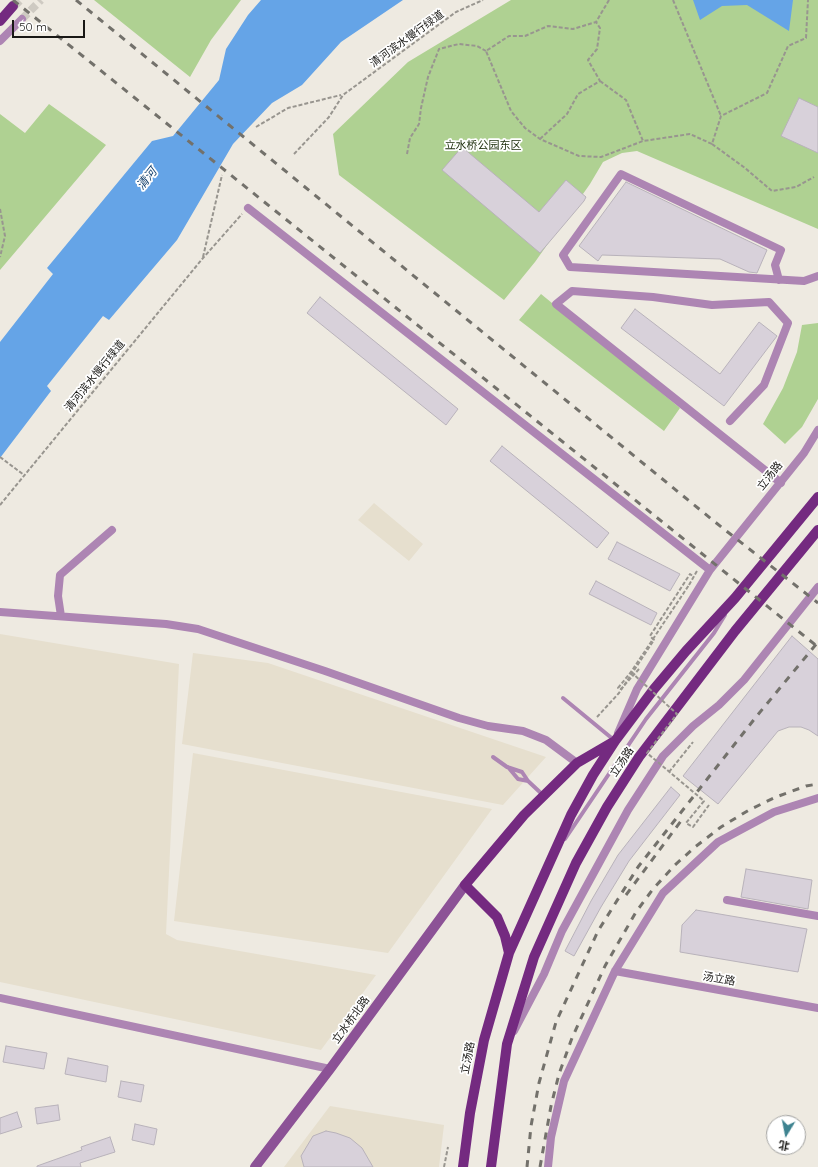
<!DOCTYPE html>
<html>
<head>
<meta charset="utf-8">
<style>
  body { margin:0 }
  #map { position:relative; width:818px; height:1167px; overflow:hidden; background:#eeeae1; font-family:Quicksand,"Noto Sans SC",sans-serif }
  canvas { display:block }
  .north { position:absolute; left:766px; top:1115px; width:40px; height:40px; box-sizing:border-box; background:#fff; border:1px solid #a3a3a1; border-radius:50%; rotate:190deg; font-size:11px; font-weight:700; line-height:16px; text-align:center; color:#191815 }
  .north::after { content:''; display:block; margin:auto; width:14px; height:18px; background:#3e8390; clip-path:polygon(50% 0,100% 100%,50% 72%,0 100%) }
  .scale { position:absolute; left:12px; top:20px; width:73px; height:18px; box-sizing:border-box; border:2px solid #191815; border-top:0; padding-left:5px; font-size:12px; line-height:14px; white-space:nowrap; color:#191815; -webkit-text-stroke:3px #fff; paint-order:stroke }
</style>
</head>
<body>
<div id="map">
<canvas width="818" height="1167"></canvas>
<div class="north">北</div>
<div class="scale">50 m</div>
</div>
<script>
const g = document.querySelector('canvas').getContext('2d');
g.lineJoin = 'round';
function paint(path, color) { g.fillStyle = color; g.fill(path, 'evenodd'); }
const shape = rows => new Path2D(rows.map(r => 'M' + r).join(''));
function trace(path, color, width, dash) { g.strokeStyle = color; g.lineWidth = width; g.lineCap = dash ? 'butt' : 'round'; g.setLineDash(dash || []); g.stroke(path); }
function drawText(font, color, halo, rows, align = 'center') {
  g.font = font + ' Quicksand,"Noto Sans SC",sans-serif'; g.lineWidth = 3.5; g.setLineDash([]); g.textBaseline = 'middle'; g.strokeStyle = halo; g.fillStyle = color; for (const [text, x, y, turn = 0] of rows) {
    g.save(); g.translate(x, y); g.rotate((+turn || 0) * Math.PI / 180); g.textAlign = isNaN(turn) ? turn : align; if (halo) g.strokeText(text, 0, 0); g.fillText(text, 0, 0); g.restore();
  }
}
paint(shape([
  [374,503,423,544,409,561,358,520],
  [0,634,179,664,166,934,177,940,376,975,321,1050,0,982],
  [193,653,268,663,546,757,503,805,182,744],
  [193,753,492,809,388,953,174,921],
  [330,1106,444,1125,439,1167,284,1167]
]), '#e6dfce');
paint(shape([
  [94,0,241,0,211,40,190,77],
  [511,0,818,0,818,229,637,151,622,153,603,162,590,184,535,262,504,300,339,175,333,134,408,62],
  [49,104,106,145,0,270,0,114,25,133],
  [541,294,680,408,664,431,519,320],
  [818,323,818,399,802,427,785,444,763,424,783,388,797,352,802,325]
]), '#afd192');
paint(shape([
  [261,0,403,0,341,42,302,85,272,103,233,144,177,240,109,320,103,316,47,386,51,391,0,458,0,342,53,274,47,268,152,141,173,136,219,80,226,49,248,15],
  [693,0,793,0,789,31,747,5,722,6,700,20]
]), '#65a4e7');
const building = shape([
  [799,98,818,107,818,153,781,136,799,98],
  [462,147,539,212,566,180,586,197,584,201,540,253,442,170,462,147],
  [626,182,767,250,757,273,749,272,720,259,602,255,598,261,579,246,626,182],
  [320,297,458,409,446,425,307,313,320,297],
  [635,309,720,374,759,322,777,336,724,406,621,328,635,309],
  [502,446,609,533,597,548,490,461,502,446],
  [617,542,680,574,670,591,608,559,617,542],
  [596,581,657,613,651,625,589,594,596,581],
  [792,636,818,659,818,736,809,730,801,727,789,727,778,731,718,804,683,776,792,636],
  [671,787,680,795,629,861,601,907,574,956,565,951,591,901,618,855,671,787],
  [746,869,812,880,808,909,741,897,746,869],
  [696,910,807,929,798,972,680,952,682,925,696,910],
  [6,1046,47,1053,44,1069,3,1062,6,1046],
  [68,1058,108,1066,106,1082,65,1074,68,1058],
  [121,1081,144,1085,141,1102,118,1097,121,1081],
  [58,1105,60,1120,37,1124,35,1108,58,1105],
  [17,1112,22,1127,0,1134,0,1118,17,1112],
  [135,1124,157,1129,154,1145,132,1140,135,1124],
  [326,1131,336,1133,350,1138,362,1148,373,1167,304,1167,301,1156,313,1136,326,1131],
  [110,1137,115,1152,80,1163,81,1167,37,1167,37,1166,82,1150,81,1147,110,1137]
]);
paint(building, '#d8d1da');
trace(building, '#b8b2ba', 1);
trace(shape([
  [22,19,41,0]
]), '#cecac2', 8, [8, 4]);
trace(shape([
  [13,6,19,0]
]), '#cecac2', 10, [10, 5]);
trace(shape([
  [609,0,596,22,573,29,548,26,525,36,509,36,486,51,511,111,525,128,540,139,579,156,601,157,643,141,690,134,712,144,721,116,767,93,788,46,806,38,808,0],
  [673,0,721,116],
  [600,81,626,100,643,141],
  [256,127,288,108,341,95],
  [540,139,567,114,578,94,600,81,588,60,597,49,600,28,596,22],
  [712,144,745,168,772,191,796,187,814,177],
  [294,154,329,117,343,95,456,12,483,0],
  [407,154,410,138,419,124,421,108,428,77,439,49,459,44,477,46,486,51],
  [0,209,5,236,0,257],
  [203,257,222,175],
  [0,457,24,475],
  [0,505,203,258,242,214],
  [689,585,697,571],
  [597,717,619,693,654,640,650,636,690,574,694,577],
  [669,772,693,742],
  [444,1167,448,1147]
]), '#98958f', 2, [4, 2]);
trace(shape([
  [563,698,614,740],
  [493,757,507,767,522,772,528,781,543,795],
  [508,767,518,779,528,781],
  [565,839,646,719,714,633,725,615]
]), '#ad85b3', 4);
trace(shape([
  [0,41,22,19],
  [248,208,710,570],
  [779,280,775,265,781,250,621,174,563,255,570,267,804,281,818,276],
  [730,421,764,385,788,323,769,302,712,305,653,297,572,291,556,304,781,483],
  [0,612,166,624,198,629,325,671,459,718,488,726,523,731,546,740,577,763],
  [61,616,58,596,60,575,112,530],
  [618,733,637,689,710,570,804,453,818,430],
  [727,900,818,916],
  [615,971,818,1008],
  [0,998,330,1069],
  [514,1031,544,974,562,931,628,810,663,756,693,726,719,705,744,680,818,587],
  [548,1167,551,1137,564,1081,615,971,663,893,718,842,774,812,818,798]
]), '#ad85b3', 8);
trace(shape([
  [255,1167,330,1069,465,885]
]), '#8c5296', 10);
trace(shape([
  [0,21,13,6],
  [509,953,505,936,497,917,465,885,524,815,577,763,613,742],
  [463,1167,470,1113,484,1040,509,953,571,815,593,775,615,741,654,689,686,651,735,598,818,497],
  [491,1167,507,1044,534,957,576,863,607,807,639,757,735,631,818,530]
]), '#742a80', 10);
trace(shape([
  [13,0,818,647],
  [76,0,715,522,818,603],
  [626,895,681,821],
  [527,1167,531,1126,539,1083,556,1022,598,931,638,867,756,717,818,642],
  [540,1167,551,1106,559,1074,572,1038,605,966,636,912,653,889,675,865,695,847,721,827,749,810,776,797,806,786,818,784]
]), '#73716b', 3, [7, 7]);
trace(shape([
  [639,669,621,689,618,688,631,672,689,585],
  [631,672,677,714,647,753,704,801,686,823,693,827,709,805]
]), '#98958f', 2, [4, 2]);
drawText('11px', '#191815', '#fff', [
  ["清河滨水慢行绿道",407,39,-36],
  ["清河滨水慢行绿道",95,376,-51],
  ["立汤路",770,476,-51],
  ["立汤路",622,762,-56],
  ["汤立路",719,979,10],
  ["立水桥北路",351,1020,-54],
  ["立汤路",468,1058,-79]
]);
drawText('11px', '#213210', '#fff', [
  ["立水桥公园东区",483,146]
]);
drawText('italic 12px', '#184470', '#fff', [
  ["清河",147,179,-51]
]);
</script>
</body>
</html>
